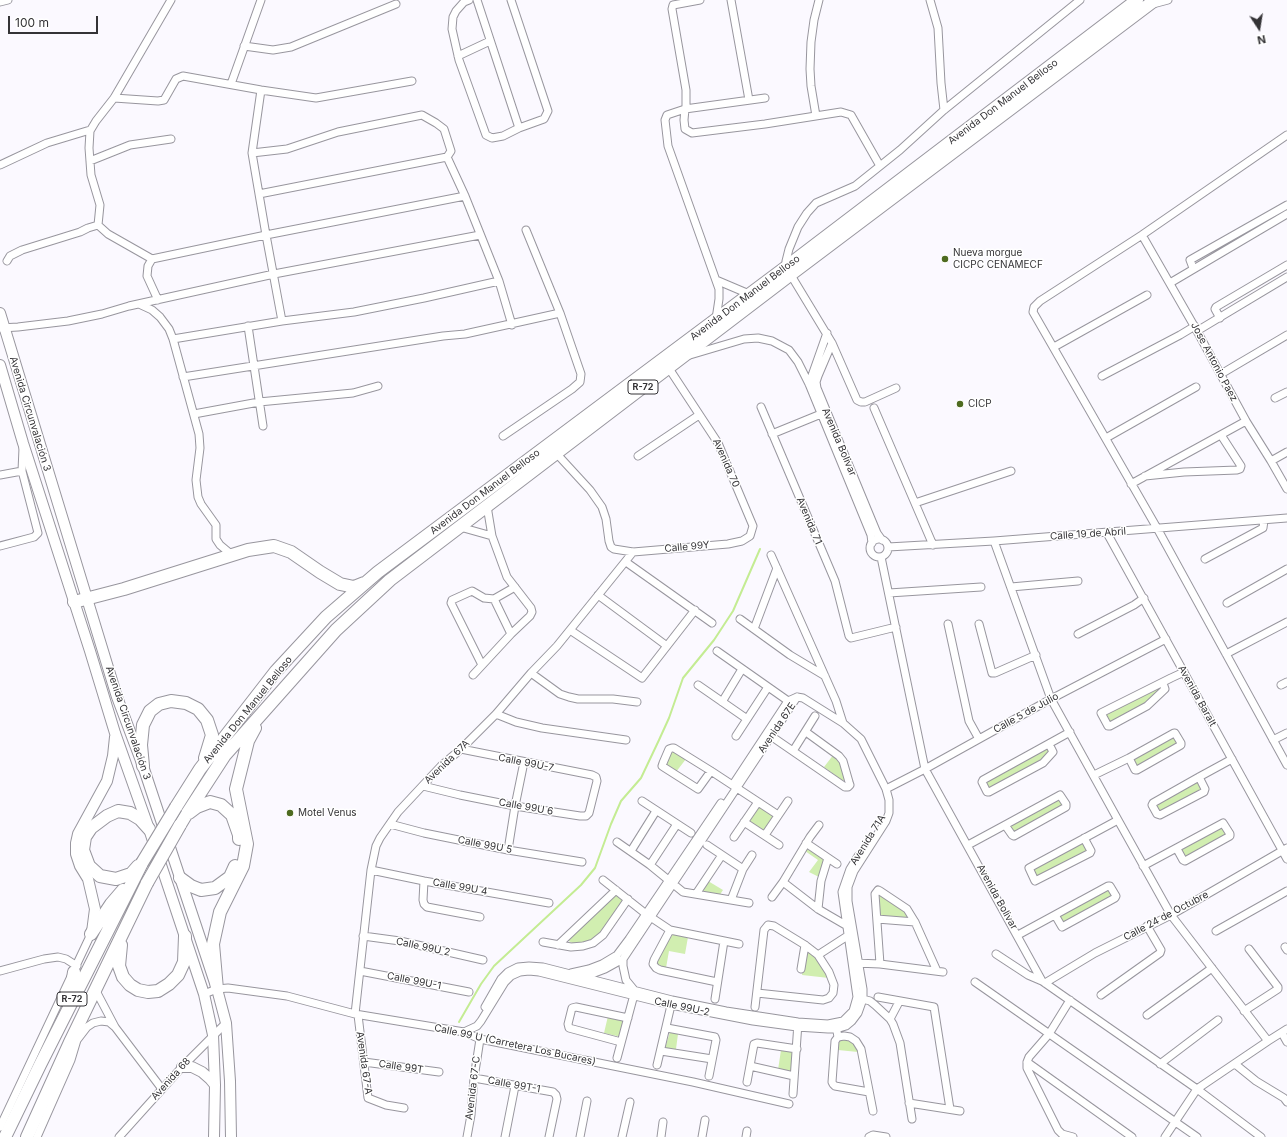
<!DOCTYPE html>
<html>
<head>
<meta charset="utf-8">
<style>
  body { margin:0 }
  #map { position:relative; width:1287px; height:1137px; overflow:hidden; background:#fbf9ff; font-family:Inter,sans-serif }
  canvas { display:block }
  .north { position:absolute; left:1239px; top:8px; width:40px; height:40px; -webkit-text-stroke:3px #fff; paint-order:stroke; rotate:168deg; font-size:11px; font-weight:700; line-height:16px; text-align:center; color:#343336 }
  .north::after { content:''; display:block; margin:auto; width:14px; height:18px; background:#343336; clip-path:polygon(50% 0,100% 100%,50% 72%,0 100%) }
  .scale { position:absolute; left:8px; top:16px; width:90px; height:18px; box-sizing:border-box; border:2px solid #343336; border-top:0; padding-left:5px; font-size:12px; line-height:14px; white-space:nowrap; color:#343336; -webkit-text-stroke:3px #fff; paint-order:stroke }
</style>
</head>
<body>
<div id="map">
<canvas width="1287" height="1137"></canvas>
<div class="north">N</div>
<div class="scale">100 m</div>
</div>
<script>
const g = document.querySelector('canvas').getContext('2d');
g.lineJoin = 'round';
function paint(path, color) { g.fillStyle = color; g.fill(path, 'evenodd'); }
const shape = rows => new Path2D(rows.map(r => 'M' + r).join(''));
function trace(path, color, width, dash) { g.strokeStyle = color; g.lineWidth = width; g.lineCap = dash ? 'butt' : 'round'; g.setLineDash(dash || []); g.stroke(path); }
function drawText(font, color, halo, rows, align = 'center') {
  g.font = font + ' Inter,sans-serif'; g.lineWidth = 3; g.setLineDash([]); g.textBaseline = 'middle'; g.strokeStyle = halo; g.fillStyle = color; for (const [text, x, y, turn = 0] of rows) {
    g.save(); g.translate(x, y); g.rotate((+turn || 0) * Math.PI / 180); g.textAlign = isNaN(turn) ? turn : align; if (halo) g.strokeText(text, 0, 0); g.fillText(text, 0, 0); g.restore();
  }
}
paint(shape([
  [1160,686,1161,688,1147,702,1109,723,1105,714],
  [1174,736,1178,744,1137,767,1132,758],
  [1047,747,1051,753,1044,761,990,790,986,781],
  [672,751,686,759,676,772,664,766],
  [834,754,841,761,845,778,843,781,824,767],
  [1198,780,1203,789,1159,812,1155,804],
  [1060,798,1064,805,1014,833,1009,825],
  [759,806,774,817,764,832,748,821],
  [1223,827,1228,834,1184,859,1180,850],
  [1083,842,1088,851,1037,877,1033,869],
  [808,848,824,860,819,877,809,872,818,860,805,851],
  [708,881,723,890,719,896,700,892],
  [1108,889,1112,896,1062,923,1058,915],
  [879,893,905,911,910,919,880,918],
  [616,894,624,901,601,932,591,940,574,944,567,940],
  [673,934,688,937,685,954,669,951,666,968,660,967,655,961],
  [807,949,814,953,829,978,802,975],
  [608,1016,625,1020,621,1037,604,1033],
  [670,1032,678,1034,676,1049,665,1048],
  [842,1038,847,1039,856,1046,858,1052,838,1050,839,1043],
  [781,1050,793,1051,791,1072,778,1070]
]), '#d1eeb0');
trace(shape([
  [459,1022,481,984,494,966,581,885,595,868,611,824,621,801,641,778,659,740,669,718,683,678,714,640,733,611,760,549]
]), '#c4ec93', 2);
const minor = shape([
  [469,0,464,2,456,11,453,17,452,29,459,60,486,135,492,138,503,136,519,128,477,0],
  [511,0,548,111,544,119,519,128],
  [700,0,673,5,672,9,686,90,686,106,685,109,667,115,665,120,668,146,719,289,719,299,716,319],
  [731,0,749,100],
  [930,0,938,28,941,83,944,110],
  [0,2,8,0],
  [1153,4,1168,0],
  [244,46,273,50,291,47,396,4],
  [458,56,490,41],
  [231,84,261,0],
  [261,90,252,153,266,235,282,321],
  [114,98,158,101,164,100,176,79,183,76,261,90,316,98,412,81],
  [765,98,685,109,684,120,685,129,692,133,765,124,841,112,851,115,880,166],
  [816,116,811,86,810,69,811,42,814,20,819,0],
  [1287,135,1142,235,1040,301,1034,307,1033,312,1157,528,1287,765],
  [252,153,287,149,338,132,422,115,436,123,444,129,451,151,447,157],
  [90,161,130,145,171,139],
  [0,165,47,143,90,130],
  [259,194,447,157,465,196,499,281,512,325],
  [98,225,108,234,152,259,266,235,465,196],
  [98,225,100,205,91,175,89,148,90,131,96,121,114,98,171,0],
  [1142,235,1197,331,1246,421,1271,461,1287,489],
  [152,259,148,266,147,276,158,300],
  [7,261,10,256,22,250,80,232,88,228,98,225],
  [1193,268,1190,260,1287,205],
  [716,280,749,294],
  [1170,283,1287,214],
  [139,304,152,310,160,317,169,329,173,339,199,434,200,448,196,480,198,497,201,504,216,525,216,539,220,545,232,555],
  [1220,318,1215,309,1216,307,1287,265],
  [248,326,263,426],
  [1,328,18,327,68,321,102,314,129,306,274,274,480,235],
  [1197,331,1287,277],
  [173,339,282,321,354,312,424,298,499,281],
  [832,343,818,376,816,382,817,388,877,533,882,540],
  [1054,347,1147,295],
  [690,355,744,339,758,338,772,341,789,350,798,362,809,384,871,535,872,543],
  [1221,374,1287,335],
  [1102,376,1180,335,1195,326],
  [183,377,443,336,465,334,560,313],
  [809,384,827,333],
  [896,388,865,402,861,402,857,400,832,343,786,267,786,261,789,249,798,227,807,213,816,203,855,186,900,150,944,110,1080,0],
  [1275,398,1287,392],
  [761,407,835,581,849,636,851,638,896,627],
  [874,408,933,545],
  [194,414,259,402,353,393,378,386],
  [772,434,821,414],
  [503,436,572,389,580,382,581,374,560,313,526,230],
  [1106,438,1196,387],
  [556,453,590,490,602,507,606,519,609,541,611,547,614,549,633,552,728,544,742,541,750,536,753,526,718,443,668,367],
  [638,456,699,415],
  [1271,461,1287,452],
  [0,475,22,471],
  [1145,476,1184,472,1237,470,1240,469,1241,466,1221,435],
  [1131,484,1246,421],
  [915,503,1011,471],
  [460,527,492,536],
  [1107,533,1287,859],
  '870 548a9 9 0 1 1 18 0a9 9 0 1 1-18 0Z',
  [994,541,1051,699,1118,820,1171,915,1268,1041],
  [0,546,34,537,38,533,22,471,23,448],
  [888,547,994,541,1287,518],
  [771,555,836,701,843,723],
  [881,557,925,769,1042,981,1197,1089,1261,1137],
  [1205,559,1263,528,1264,520],
  [626,562,712,623],
  [1011,587,1078,581],
  [889,593,981,587],
  [598,595,667,646],
  [494,599,511,634],
  [1227,603,1287,569],
  [740,619,790,655,825,676],
  [948,624,969,721,979,739],
  [979,624,992,673,995,673,1036,655],
  [754,629,777,568],
  [570,630,642,678,695,610],
  [1078,634,1134,605,1144,598],
  [717,651,791,703],
  [1226,654,1287,622],
  [482,665,451,603,452,600,472,591,484,598,494,599,515,587],
  [531,673,560,694,569,697,578,699,613,699,637,702],
  [473,675,511,634,530,616,532,612,531,608,507,577,492,536,487,506],
  [1163,683,1165,689,1147,706,1110,726,1108,726,1101,713,1171,678,1184,672],
  [698,685,747,719],
  [1281,685,1287,682],
  [722,702,742,669],
  [496,714,516,722,542,728,626,740],
  [768,734,845,787,848,787,850,785,849,782,843,761,839,756,806,732],
  [736,736,768,687],
  [1273,740,1287,733],
  [1049,744,1053,752,1043,763,989,792,987,792,982,782,983,780,1070,732],
  [793,751,815,716],
  [711,771,698,789,665,768,662,766,663,763,669,749,672,748,674,748,711,771,778,815],
  [1094,775,1129,758,1174,733,1175,733,1181,743,1181,745,1137,770,1135,770,1129,758],
  [1199,777,1205,789,1204,792,1160,815,1157,814,1152,805,1153,803,1199,777,1232,759],
  [734,783,788,701,797,697],
  [423,786,460,795,515,806,580,816,586,816,589,813,597,781,596,777,592,775,461,749],
  [886,789,925,769,1051,699,1166,639],
  [642,801,691,833],
  [744,822,779,845],
  [390,824,424,833,508,850,582,862],
  [765,835,788,801],
  [734,837,758,802],
  [1084,838,1091,851,1090,853,1035,881,1029,868,1118,820],
  [617,842,650,865,683,892,749,903],
  [806,843,837,864],
  [707,845,743,869],
  [968,845,1005,825,1060,795,1066,804,1066,807,1014,836,1012,835,1005,825],
  [508,850,515,806,524,762],
  [631,851,656,811],
  [650,865,677,824],
  [1143,866,1223,823,1230,834,1230,836,1185,861,1183,860,1177,849],
  [371,870,424,881,549,903],
  [603,880,646,914,670,930,739,944],
  [424,881,423,900,424,904,427,907,480,917],
  [783,882,818,909,849,927],
  [696,894,722,855],
  [772,897,783,882,810,837,819,825],
  [731,900,743,869,752,855],
  [818,909,821,881,828,858],
  [877,919,915,922],
  [670,930,654,960,653,964,656,968,660,970,717,982],
  [1216,931,1287,891],
  [1018,935,1108,886,1110,886,1116,896,1115,898,1062,927,1055,915],
  [363,936,400,941,483,960],
  [543,942,571,947,583,946,593,943,603,935,628,899],
  [558,945,616,890],
  [1285,947,1287,950],
  [996,954,1028,975,1042,981],
  [818,955,852,933],
  [856,963,880,964,943,972],
  [880,964,875,894,878,890,880,891,907,909,915,922,937,971],
  [801,969,805,945],
  [0,971,44,959,58,957,66,959,77,966],
  [360,971,469,992],
  [571,973,589,969,602,964,617,955,629,939,721,803],
  [584,977,605,969,623,959,797,697],
  [975,982,1197,1137],
  [1045,983,1095,953,1171,915,1287,848],
  [95,989,115,1027,162,1089],
  [204,994,217,989,228,988,287,996,355,1014,464,1032,480,1039,693,1082,789,1104],
  [1101,995,1160,953,1161,950,1147,926],
  [878,997,934,1007,950,1109],
  [859,998,870,1001,875,1005,890,1019,893,1024,900,1043,912,1119],
  [715,999,724,941],
  [1070,1000,1049,1034,1029,1057,1027,1062,1027,1068,1058,1130,1062,1134,1073,1137],
  [485,1007,501,979,508,972,518,967,529,966,543,967,672,1000,726,1011,798,1022,828,1024,843,1021,853,1011,857,997,842,892,850,869,858,856],
  [755,1007,764,930,768,925,774,926,805,945,818,955,829,972,834,985,833,993,829,998,823,1000,757,993],
  [1244,1011,1278,989,1278,987,1249,949],
  [355,1014,371,870,376,846,380,838,398,812,441,766,461,749,496,714,531,673,557,646,633,552],
  [358,1015,368,1098,386,1105,404,1108],
  [1147,1015,1212,968],
  [890,1019,899,1002],
  [836,1026,838,1037,844,1036,850,1037,856,1041,861,1049,873,1111],
  [667,1028,715,1037,716,1040,709,1076],
  [464,1032,477,1026,481,1021,505,982,511,976,520,972,529,971,539,972,671,1005,753,1021,797,1027,828,1029,836,1029,846,1026,852,1021,858,1013,863,999,863,989,848,901,848,887,854,871,886,821,889,813,889,800,886,789,861,739,843,723,803,698,797,697],
  [1282,1033,1287,1042],
  [838,1037,835,1041,832,1082,833,1084,835,1086,869,1092],
  [621,1042,569,1028,568,1024,572,1008,576,1007,628,1018],
  [661,1051,712,1059],
  [617,1058,635,991,626,980,623,966,623,959],
  [364,1062,439,1072],
  [1027,1062,1132,1137],
  [1160,1064,1218,1020],
  [1235,1064,1256,1081,1284,1098,1287,1102],
  [657,1065,672,1001],
  [750,1066,794,1076],
  [474,1078,553,1092,556,1095,557,1099,549,1137],
  [747,1082,754,1044,757,1043,797,1049],
  [793,1094,798,1023],
  [909,1103,960,1111],
  [0,1127,91,934],
  [37,1137,71,1060,77,1040,87,1027,93,1023,101,1021,109,1022,115,1027],
  [119,1137,182,1067,226,1023],
  [467,1137,471,1115,474,1078,480,1039],
  [505,1137,515,1086],
  [580,1137,587,1101],
  [622,1137,630,1102],
  [661,1137,663,1122],
  [702,1137,705,1120],
  [746,1137,747,1131],
  [869,1137,873,1135,886,1137],
  [1165,1137,1197,1089,1268,1041,1287,1029]
]);
const secondary = shape([
  [0,313,117,697,143,766,217,989,226,1023,230,1081,231,1137],
  [0,365,23,443,90,651,115,733,149,829,204,994,213,1035,215,1085,214,1137],
  [92,932,95,909,88,879,80,866,76,854,76,843,78,834,107,781,113,756,115,737],
  [182,1067,192,1067,202,1072,210,1079,215,1085]
]);
const primary = shape([
  [74,602,124,589,248,550,274,546,291,552,320,572,340,584,354,587,364,583],
  [143,766,141,745,143,725,150,711,159,704,171,701,186,703,198,709,207,720,212,735,205,758],
  [176,807,200,769,276,671,326,617,378,572,786,267,1137,0],
  [189,813,197,807,210,802,221,805,232,815,239,835,239,839],
  [180,825,186,815,225,755,336,630,390,580,790,275,1155,0],
  [138,866,131,874,116,879,100,876,89,866,83,850,85,837,91,828,107,816,118,811,130,813,140,819,149,829],
  [180,878,191,886,201,890,215,888,230,877,235,866],
  [91,934,111,904,123,890],
  [121,945,119,966,123,977,130,985,138,990,148,992,158,991,169,984,178,975,184,962,185,936],
  [217,989,213,944,220,912,243,866,247,844,236,789,248,741,255,728],
  [70,997,74,972],
  [5,1137,40,1065,142,863],
  [27,1137,71,1040,147,883]
]);
trace(minor, '#98969e', 9);
trace(secondary, '#98969e', 12);
trace(primary, '#98969e', 14);
trace(minor, '#fff', 7);
trace(secondary, '#fff', 10);
trace(primary, '#fff', 12);
const primaryBridge = shape([
  [142,863,176,807],
  [147,883,180,825]
]);
trace(primaryBridge, '#98969e', 14, []);
trace(primaryBridge, '#fff', 12);
for (const [x, y, r, color] of [
  [945,259,4,"#4e6b20"],
  [960,404,4,"#4e6b20"],
  [290,813,4,"#4e6b20"]
]) { const dot = new Path2D(); dot.arc(x, y, r, 0, 2 * Math.PI); g.fillStyle = color; g.fill(dot); trace(dot, '#fff', 1.5); }
for (const [x, y, w] of [
  [643,387,30],
  [72,999,30]
]) { const box = new Path2D(); box.roundRect(x - w / 2, y - 7, w, 14, 3); g.fillStyle = '#fff'; g.fill(box); trace(box, '#343336', 1); }
drawText('bold 9px', '#343336', null, [
  ["R-72",643,387],
  ["R-72",72,999]
]);
drawText('10px', '#343336', '#fff', [
  ["Avenida Don Manuel Belloso",1003,102,-37],
  ["Avenida Don Manuel Belloso",745,298,-37],
  ["Jose Antonio Paez",1214,362,62],
  ["Avenida Circunvalación 3",30,414,73],
  ["Avenida Bolivar",839,442,67],
  ["Avenida 70",726,463,66],
  ["Avenida Don Manuel Belloso",485,492,-37],
  ["Avenida 71",809,521,67],
  ["Calle 19 de Abril",1088,534,-4],
  ["Calle 99Y",687,547,-5],
  ["Avenida Baralt",1197,696,61],
  ["Avenida Don Manuel Belloso",248,710,-51],
  ["Calle 5 de Julio",1026,713,-29],
  ["Avenida Circunvalación 3",128,723,71],
  ["Avenida 67E",777,728,-56],
  ["Avenida 67A",447,762,-44],
  ["Calle 99U-7",526,763,11],
  ["Calle 99U 6",526,807,10],
  ["Avenida 71A",868,840,-58],
  ["Calle 99U 5",485,845,11],
  ["Calle 99U 4",460,887,10],
  ["Avenida Bolivar",997,897,61],
  ["Calle 24 de Octubre",1166,916,-28],
  ["Calle 99U 2",423,947,12],
  ["Calle 99U-1",414,981,11],
  ["Calle 99U-2",682,1007,12],
  ["Calle 99 U (Carretera Los Bucares)",515,1045,12],
  ["Avenida 67-A",364,1063,82],
  ["Calle 99T",401,1067,8],
  ["Avenida 68",171,1079,-48],
  ["Calle 99T-1",514,1085,10],
  ["Avenida 67-C",473,1088,-83]
]);
drawText('10px', '#343336', '#fff', [
  ["Nueva morgue",953,253],
  ["CICPC CENAMECF",953,265],
  ["CICP",968,404],
  ["Motel Venus",298,813]
], 'left');
</script>
</body>
</html>
